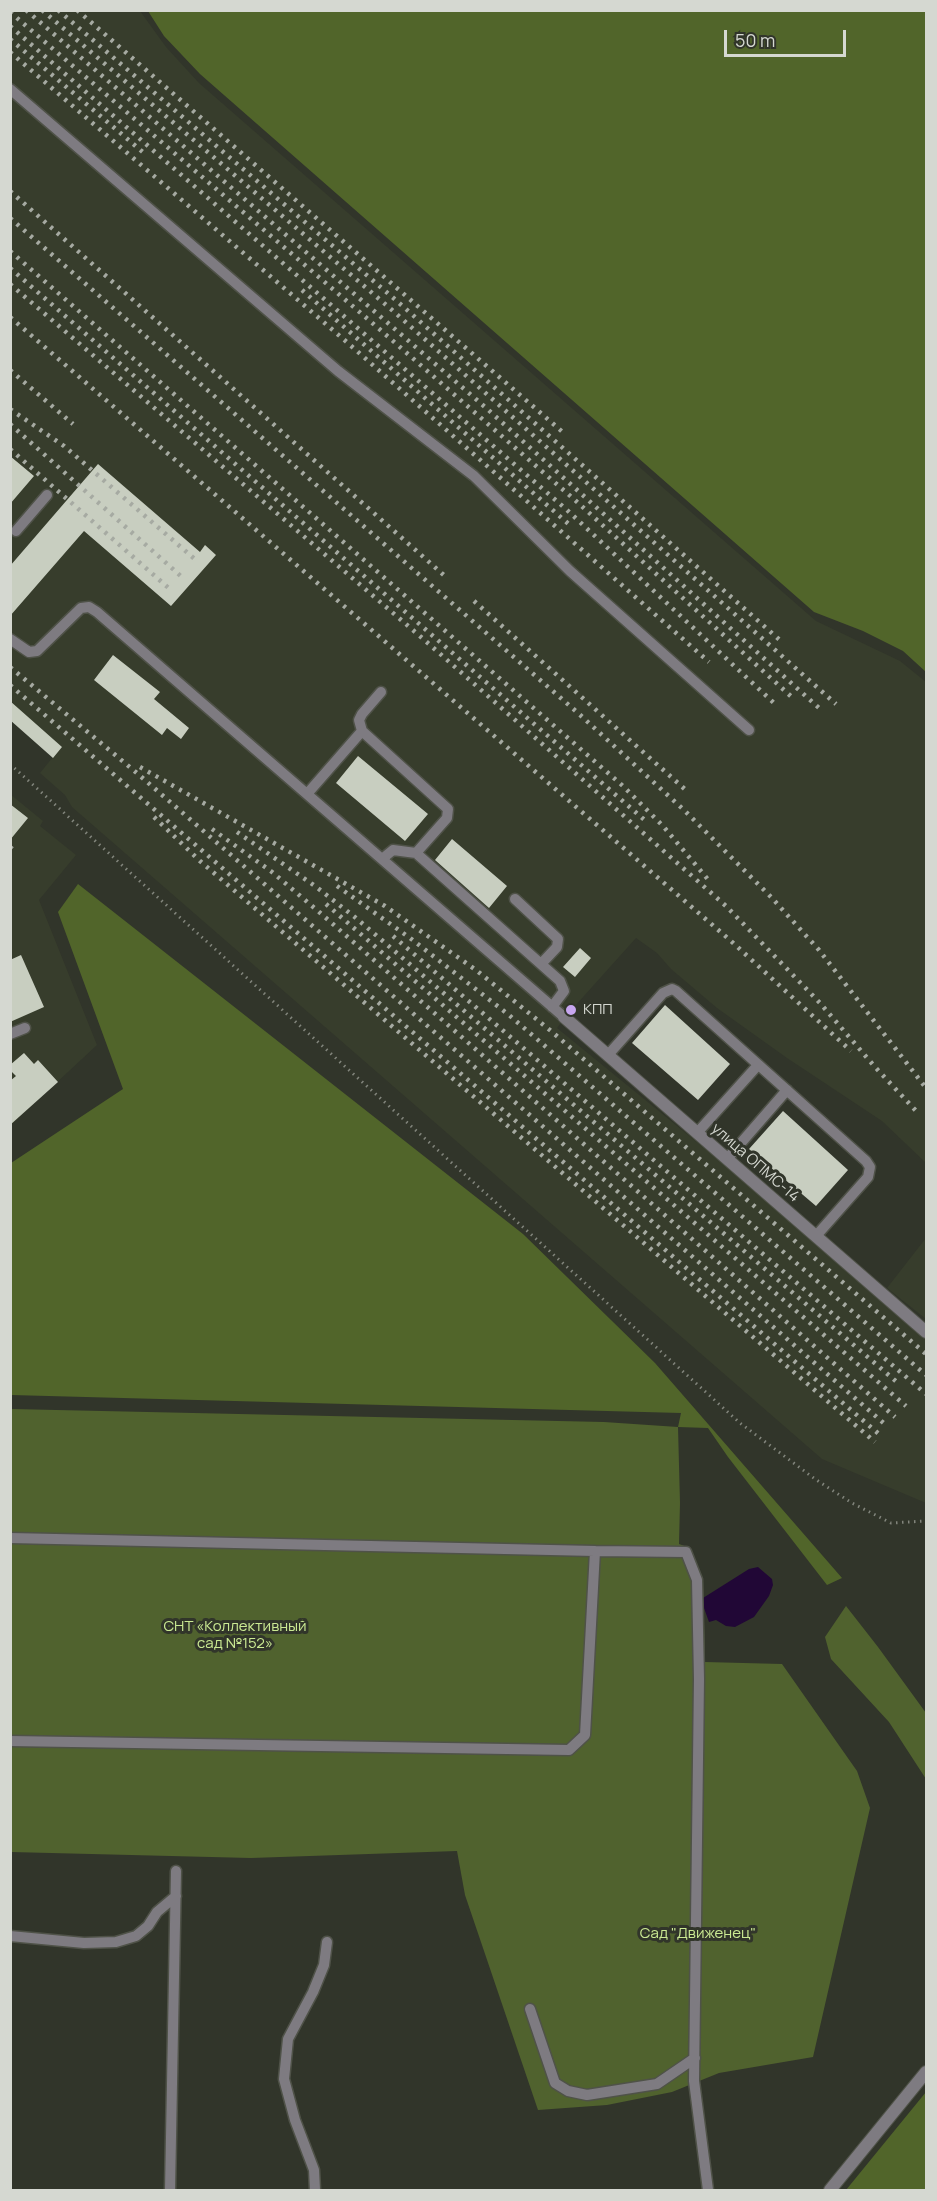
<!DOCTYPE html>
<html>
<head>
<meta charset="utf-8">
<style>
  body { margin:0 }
  #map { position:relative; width:937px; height:2201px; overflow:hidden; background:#31352a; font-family:Manrope,sans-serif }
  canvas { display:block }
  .frame { position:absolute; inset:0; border:12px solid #d5d8d1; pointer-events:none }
  .scale { position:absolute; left:724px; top:30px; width:122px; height:27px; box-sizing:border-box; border:3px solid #d5d8d1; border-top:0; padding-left:8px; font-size:18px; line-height:21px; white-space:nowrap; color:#d5d8d1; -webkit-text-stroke:4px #31352a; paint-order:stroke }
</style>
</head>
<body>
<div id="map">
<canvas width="937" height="2201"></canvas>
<div class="frame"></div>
<div class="scale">50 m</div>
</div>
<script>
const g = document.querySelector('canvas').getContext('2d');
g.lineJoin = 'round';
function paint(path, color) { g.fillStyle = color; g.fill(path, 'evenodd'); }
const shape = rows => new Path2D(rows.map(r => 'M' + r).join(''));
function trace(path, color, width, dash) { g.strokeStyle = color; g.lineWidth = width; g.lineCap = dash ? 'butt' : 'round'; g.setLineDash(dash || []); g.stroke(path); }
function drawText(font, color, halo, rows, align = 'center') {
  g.font = font + ' Manrope,sans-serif'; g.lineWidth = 6; g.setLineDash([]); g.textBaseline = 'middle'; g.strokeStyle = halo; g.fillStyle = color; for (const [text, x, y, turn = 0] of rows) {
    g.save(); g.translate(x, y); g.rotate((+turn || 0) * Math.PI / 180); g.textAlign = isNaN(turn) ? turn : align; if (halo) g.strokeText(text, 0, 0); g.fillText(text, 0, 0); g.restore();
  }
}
paint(shape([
  [11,11,140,11,166,47,199,83,816,621,900,661,926,682,926,1163,882,1121,787,1058,717,1008,671,969,657,953,636,938,575,1006,578,1009,571,1017,565,1017,557,1028,926,1329,926,1503,822,1459,72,807,65,795,40,773,53,757,11,720],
  [10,794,43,821,40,826,76,855,39,900,97,1045,11,1125],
  [926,1238,926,1319,887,1288]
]), '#373d2c');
paint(shape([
  [11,1409,604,1422,678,1427,680,1503,679,1544,690,1548,703,1579,705,1662,782,1664,857,1771,870,1808,813,2057,719,2073,672,2092,607,2105,538,2110,465,1895,457,1851,251,1858,11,1852],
  [846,1606,878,1647,926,1713,926,1779,889,1722,831,1659,825,1637]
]), '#50622e');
paint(shape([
  [148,11,926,11,926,672,903,651,863,631,814,612,200,74,164,36],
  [78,884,523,1234,655,1363,842,1578,827,1585,728,1457,708,1428,678,1427,681,1413,11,1395,11,1163,123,1089,58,912],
  [926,2092,926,2190,846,2190]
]), '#51652a');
paint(shape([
  [758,1567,772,1579,773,1585,769,1596,754,1617,735,1627,726,1626,716,1620,709,1622,704,1608,703,1598,749,1569]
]), '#210736');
paint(shape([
  [10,456,34,476,10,504],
  [98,464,200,552,205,545,216,555,171,606,84,531,10,616,10,566],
  [113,655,160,692,154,699,189,728,181,739,167,728,162,735,94,680],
  [10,701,62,747,53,758,10,720],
  [358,756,428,814,405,841,336,783],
  [10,804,28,818,10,840],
  [452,839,507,886,489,908,435,860],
  [580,948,591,958,575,977,563,967],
  [21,955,44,1007,10,1022,10,960],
  [665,1005,730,1064,698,1100,632,1043],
  [24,1053,34,1064,38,1060,58,1082,10,1125,10,1081,16,1076,10,1070,10,1065],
  [783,1111,848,1170,816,1206,749,1149]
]), '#c8cec0');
const lane = shape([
  [10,89,338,371,474,476,570,571,749,730],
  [16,531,47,495],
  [10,639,29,652,37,651,81,608,89,607,97,612,564,1017],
  [381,692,362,714,359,720,362,731,448,809,447,818,416,853],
  [307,794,362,731],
  [382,859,393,850,416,853,560,981,564,991,552,1007],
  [515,899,558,939,557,947,541,964],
  [10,1034,25,1028],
  [608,1055,663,993,672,989,676,991,866,1161,870,1167,868,1177,816,1236],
  [697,1133,758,1065],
  [727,1159,787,1090],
  [10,1538,595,1551,686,1552,697,1580,699,1679,694,2081,708,2190],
  [10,1741,569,1750,585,1735,595,1551],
  [10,1936,84,1943,116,1942,136,1936,148,1926,157,1912,176,1896],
  [530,2009,555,2083,568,2091,587,2095,657,2084,695,2058],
  [170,2190,176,1871],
  [315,2190,314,2170,295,2120,284,2079,288,2039,313,1992,324,1965,327,1942]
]);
const street = shape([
  [564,1017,926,1332],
  [830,2190,926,2072]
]);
trace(lane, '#4f5248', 13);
trace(street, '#4f5248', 14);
trace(shape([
  [10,764,740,1423,815,1479,852,1503,891,1523,926,1521]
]), '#82857c', 3, [1.5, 4.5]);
trace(lane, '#7e7b81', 10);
trace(street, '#7e7b81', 12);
trace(shape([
  [26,10,485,407,819,708],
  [42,10,392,310,836,704],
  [58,10,398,302,782,642],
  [77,10,566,435],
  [10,12,377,327,576,501,795,700],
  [10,26,567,510,775,704],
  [10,39,145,154],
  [10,52,349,344,709,662],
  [10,191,446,577],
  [10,218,578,713,684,810,771,897,819,950,926,1088],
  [10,251,623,786,663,826,711,883],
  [10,268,648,823],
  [10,284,421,637,726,906,820,1003,875,1067,919,1114],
  [302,290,572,527],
  [10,317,731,941,851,1051],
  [10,370,73,424],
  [10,409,64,446,197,561],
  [10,424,183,578],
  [10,449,172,591],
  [474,601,688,792],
  [10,667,138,774,887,1426],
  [10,685,880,1435],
  [140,767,385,906,476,970,551,1031,926,1354],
  [154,817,200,861,875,1442],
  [212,829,272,872,318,911,895,1417],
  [237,832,315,886,356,918,898,1383],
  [10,847,16,852],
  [337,886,410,938,509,1015,926,1375],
  [326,904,906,1406],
  [393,936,926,1394]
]), '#a6aaa2', 4.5, [3, 6]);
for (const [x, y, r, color] of [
  [571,1010,6,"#c7a6ef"]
]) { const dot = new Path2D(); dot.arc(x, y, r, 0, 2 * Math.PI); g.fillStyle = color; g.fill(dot); trace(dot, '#31352a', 2); }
drawText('15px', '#d5d8d1', '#31352a', [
  ["КПП",583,1010]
], 'left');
drawText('15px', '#d5d8d1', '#31352a', [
  ["улица ОПМС-14",755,1163,41]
]);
drawText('15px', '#cbea93', '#31352a', [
  ["СНТ «Коллективный",235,1627],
  ["сад №152»",235,1644],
  ["Сад \"Движенец\"",698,1934]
]);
</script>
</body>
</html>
